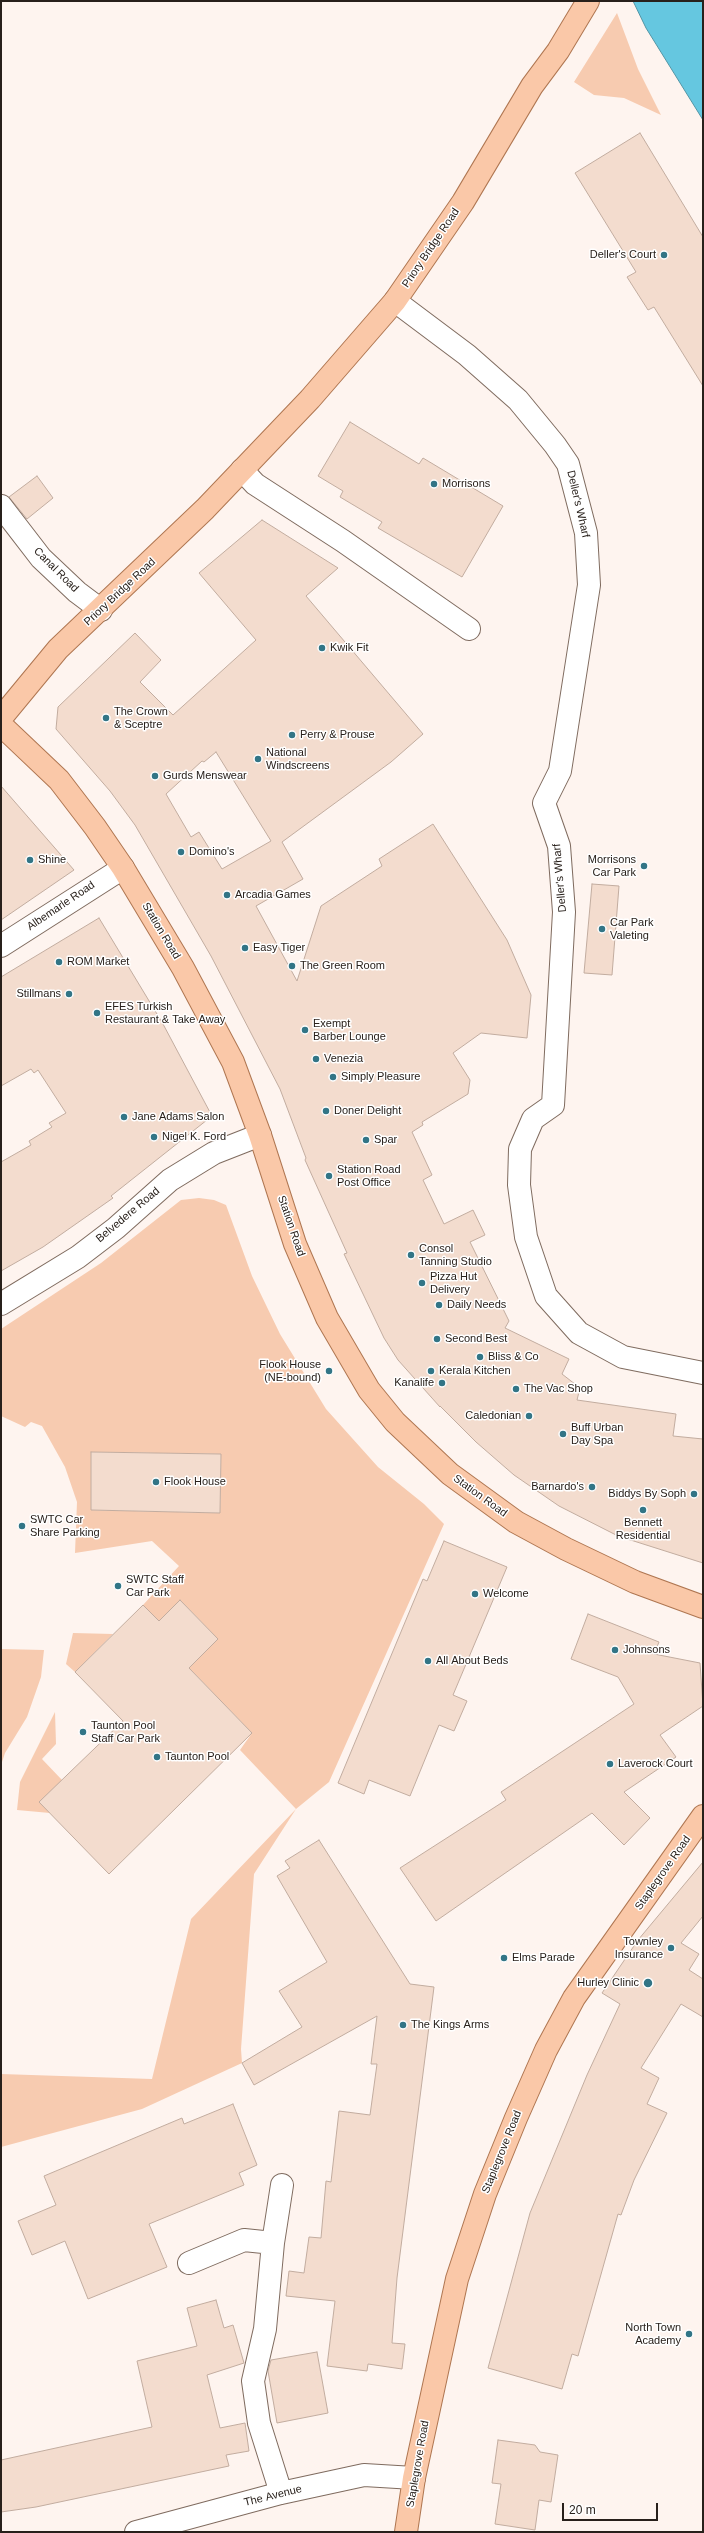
<!DOCTYPE html>
<html>
<head>
<meta charset="utf-8">
<style>
  body { margin:0 }
  #map { position:relative; width:704px; height:2533px; overflow:hidden; background:#fef4ef; font-family:Helvetica,sans-serif }
  canvas { display:block }
  .frame { position:absolute; inset:0; border:2px solid #28201b; pointer-events:none }
  .scale { position:absolute; left:562px; top:2503px; width:96px; height:18px; box-sizing:border-box; border:2px solid #28201b; border-top:0; padding-left:5px; font-size:12px; line-height:14px; white-space:nowrap; color:#28201b; -webkit-text-stroke:3px #fff; paint-order:stroke }
</style>
</head>
<body>
<div id="map">
<canvas width="704" height="2533"></canvas>
<div class="frame"></div>
<div class="scale">20 m</div>
</div>
<script>
const g = document.querySelector('canvas').getContext('2d');
g.lineJoin = 'round';
function paint(path, color) { g.fillStyle = color; g.fill(path, 'evenodd'); }
const shape = rows => new Path2D(rows.map(r => 'M' + r).join(''));
function trace(path, color, width, dash) { g.strokeStyle = color; g.lineWidth = width; g.lineCap = dash ? 'butt' : 'round'; g.setLineDash(dash || []); g.stroke(path); }
function drawText(font, color, halo, rows, align = 'center') {
  g.font = font + ' Helvetica,sans-serif'; g.lineWidth = 3; g.setLineDash([]); g.textBaseline = 'middle'; g.strokeStyle = halo; g.fillStyle = color; for (const [text, x, y, turn = 0] of rows) {
    g.save(); g.translate(x, y); g.rotate((+turn || 0) * Math.PI / 180); g.textAlign = isNaN(turn) ? turn : align; if (halo) g.strokeText(text, 0, 0); g.fillText(text, 0, 0); g.restore();
  }
}
paint(shape([
  [617,13,638,69,661,115,624,98,594,95,574,82],
  [199,1198,214,1200,226,1205,252,1276,280,1334,326,1409,378,1467,424,1504,444,1524,329,1782,296,1809,254,1874,241,2049,242,2063,142,2109,1,2147,1,2074,152,2079,191,1919,296,1809,240,1750,252,1733,189,1668,218,1639,181,1601,159,1621,143,1605,179,1566,152,1541,75,1553,77,1502,65,1467,42,1426,31,1422,25,1427,1,1416,1,1329,101,1263,181,1200],
  [91,1452,221,1454,220,1513,91,1510],
  [73,1633,113,1634,75,1672,66,1664],
  [1,1649,44,1650,41,1677,27,1717,5,1753,1,1765],
  [55,1712,56,1744,42,1759,62,1780,50,1813,17,1810,20,1782]
]), '#f7cbb0');
const water = shape([
  [633,1,703,1,703,120,646,28,633,1]
]);
paint(water, '#65c7e0');
trace(water, '#5395a5', 1);
const building = shape([
  [640,133,703,237,703,386,654,307,648,310,627,277,636,272,575,173,640,133],
  [350,422,419,464,423,458,503,506,462,577,378,528,382,522,340,497,343,491,318,476,350,422],
  [37,476,53,498,27,519,9,497,37,476],
  [262,520,338,568,306,596,423,734,391,762,282,842,303,879,256,906,297,981,321,906,382,866,379,859,433,824,507,940,531,995,527,1038,481,1033,453,1053,470,1080,468,1094,422,1122,423,1125,412,1132,432,1175,423,1180,444,1224,473,1210,485,1235,470,1242,509,1321,505,1328,569,1359,562,1374,580,1388,577,1400,676,1414,673,1436,703,1439,703,1563,618,1536,559,1506,514,1475,476,1442,440,1406,440,1407,398,1360,384,1338,344,1254,347,1253,305,1160,306,1158,280,1089,211,956,135,825,110,791,56,729,58,707,135,633,161,660,140,682,173,715,256,640,199,573,262,520],
  [216,752,271,841,222,869,199,832,191,837,166,794,202,761,204,762,216,752],
  [1,786,74,870,1,920,1,786],
  [592,884,619,886,612,975,584,973,592,884],
  [99,918,163,1024,212,1116,111,1196,113,1198,43,1247,1,1271,1,1162,31,1145,29,1141,52,1127,49,1123,66,1113,38,1070,34,1073,31,1069,1,1086,1,977,99,918],
  [91,1452,221,1454,220,1513,91,1510,91,1452],
  [444,1541,507,1567,453,1695,467,1701,454,1731,439,1725,410,1796,369,1780,364,1794,338,1783,423,1579,427,1581,444,1541],
  [180,1600,218,1639,189,1668,252,1733,109,1874,39,1802,123,1721,75,1672,143,1605,159,1621,180,1600],
  [588,1614,659,1642,654,1654,700,1663,703,1706,660,1735,676,1757,624,1792,650,1818,624,1845,592,1813,436,1921,400,1868,506,1800,501,1792,634,1704,618,1677,571,1659,588,1614],
  [319,1840,410,1984,434,1987,397,2278,392,2343,405,2344,402,2369,368,2364,367,2371,327,2366,335,2301,286,2296,289,2271,304,2273,309,2237,321,2238,326,2181,331,2182,339,2111,370,2115,377,2064,371,2064,377,2016,254,2085,242,2063,302,2027,279,1991,327,1962,277,1876,290,1868,285,1861,319,1840],
  [703,1862,703,1916,681,1943,699,1954,689,1970,703,1979,703,2017,681,2004,641,2068,659,2078,647,2104,667,2113,634,2180,621,2215,618,2214,578,2356,572,2354,562,2389,488,2368,530,2213,587,2075,620,2004,602,1993,638,1940,703,1862],
  [233,2104,257,2165,239,2173,244,2185,149,2224,167,2267,88,2299,65,2241,32,2255,18,2221,56,2205,44,2176,182,2118,184,2124,233,2104],
  [216,2300,224,2328,233,2325,244,2363,207,2375,220,2428,245,2423,249,2451,226,2455,229,2466,36,2507,1,2512,1,2460,152,2427,137,2361,197,2346,187,2308,216,2300],
  [317,2352,328,2413,277,2423,268,2371,271,2360,317,2352],
  [498,2440,535,2445,540,2452,558,2455,551,2502,539,2500,535,2530,495,2524,501,2484,492,2483,498,2440]
]);
paint(building, '#f3dcce');
trace(building, '#c2ac9f', 1);
const minor = shape([
  [395,301,467,355,518,400,555,445,568,464,586,533,589,585,560,771,544,803,559,846,564,912,553,1105,533,1119,520,1149,519,1185,526,1237,546,1296,579,1333,623,1357,703,1373],
  [242,470,255,484,343,541,469,629],
  [1,506,41,558,77,592,101,610],
  [1,946,123,868],
  [1,1304,78,1257,116,1228,170,1180,214,1153,260,1135],
  [273,2243,282,2185],
  [189,2263,244,2240,273,2243,265,2329,253,2381,259,2423,281,2493],
  [136,2532,281,2493,364,2475,414,2478]
]);
const major = shape([
  [1,718,58,649,205,509,310,399,395,301,463,202,532,86,558,51,588,1],
  [1,725,59,780,95,827,123,868,183,968,233,1062,260,1135,295,1244,327,1318,369,1390,395,1422,450,1474,516,1522,566,1549,635,1582,703,1607],
  [406,2532,414,2478,457,2279,485,2194,516,2118,546,2050,574,1998,703,1816]
]);
trace(minor, '#7f6b5f', 24);
trace(major, '#af7651', 24);
trace(minor, '#fff', 22);
trace(major, '#fac8a8', 22);
for (const [x, y, r, color] of [
  [664,255,4,"#327586"],
  [434,484,4,"#327586"],
  [322,648,4,"#327586"],
  [106,718,4,"#327586"],
  [292,735,4,"#327586"],
  [258,759,4,"#327586"],
  [155,776,4,"#327586"],
  [181,852,4,"#327586"],
  [30,860,4,"#327586"],
  [644,866,4,"#327586"],
  [227,895,4,"#327586"],
  [602,929,4,"#327586"],
  [245,948,4,"#327586"],
  [59,962,4,"#327586"],
  [292,966,4,"#327586"],
  [69,994,4,"#327586"],
  [97,1013,4,"#327586"],
  [305,1030,4,"#327586"],
  [316,1059,4,"#327586"],
  [333,1077,4,"#327586"],
  [326,1111,4,"#327586"],
  [124,1117,4,"#327586"],
  [154,1137,4,"#327586"],
  [366,1140,4,"#327586"],
  [329,1176,4,"#327586"],
  [411,1255,4,"#327586"],
  [422,1283,4,"#327586"],
  [439,1305,4,"#327586"],
  [437,1339,4,"#327586"],
  [480,1357,4,"#327586"],
  [329,1371,4,"#327586"],
  [431,1371,4,"#327586"],
  [442,1383,4,"#327586"],
  [516,1389,4,"#327586"],
  [529,1416,4,"#327586"],
  [563,1434,4,"#327586"],
  [156,1482,4,"#327586"],
  [592,1487,4,"#327586"],
  [694,1494,4,"#327586"],
  [643,1510,4,"#327586"],
  [22,1526,4,"#327586"],
  [118,1586,4,"#327586"],
  [475,1594,4,"#327586"],
  [615,1650,4,"#327586"],
  [428,1661,4,"#327586"],
  [83,1732,4,"#327586"],
  [157,1757,4,"#327586"],
  [610,1764,4,"#327586"],
  [671,1948,4,"#327586"],
  [504,1958,4,"#327586"],
  [648,1983,5,"#327586"],
  [403,2025,4,"#327586"],
  [689,2334,4,"#327586"]
]) { const dot = new Path2D(); dot.arc(x, y, r, 0, 2 * Math.PI); g.fillStyle = color; g.fill(dot); trace(dot, '#fff', 1.5); }
drawText('11px', '#28201b', '#fff', [
  ["Priory Bridge Road",431,248,-56],
  ["Deller's Wharf",578,504,77],
  ["Canal Road",56,570,45],
  ["Priory Bridge Road",120,592,-43],
  ["Deller's Wharf",560,878,-95],
  ["Albemarle Road",61,906,-34],
  ["Station Road",161,931,59],
  ["Belvedere Road",128,1215,-40],
  ["Station Road",291,1226,71],
  ["Station Road",480,1496,36],
  ["Staplegrove Road",663,1873,-55],
  ["Staplegrove Road",502,2152,-68],
  ["Staplegrove Road",418,2464,-80],
  ["The Avenue",273,2496,-14]
]);
drawText('11px', '#28201b', '#fff', [
  ["Deller's Court",656,255,"right"],
  ["Morrisons",442,484],
  ["Kwik Fit",330,648],
  ["The Crown",114,712],
  ["& Sceptre",114,725],
  ["Perry & Prouse",300,735],
  ["National",266,753],
  ["Windscreens",266,766],
  ["Gurds Menswear",163,776],
  ["Domino's",189,852],
  ["Shine",38,860],
  ["Morrisons",636,860,"right"],
  ["Car Park",636,873,"right"],
  ["Arcadia Games",235,895],
  ["Car Park",610,923],
  ["Valeting",610,936],
  ["Easy Tiger",253,948],
  ["ROM Market",67,962],
  ["The Green Room",300,966],
  ["Stillmans",61,994,"right"],
  ["EFES Turkish",105,1007],
  ["Restaurant & Take Away",105,1020],
  ["Exempt",313,1024],
  ["Barber Lounge",313,1037],
  ["Venezia",324,1059],
  ["Simply Pleasure",341,1077],
  ["Doner Delight",334,1111],
  ["Jane Adams Salon",132,1117],
  ["Nigel K. Ford",162,1137],
  ["Spar",374,1140],
  ["Station Road",337,1170],
  ["Post Office",337,1183],
  ["Consol",419,1249],
  ["Tanning Studio",419,1262],
  ["Pizza Hut",430,1277],
  ["Delivery",430,1290],
  ["Daily Needs",447,1305],
  ["Second Best",445,1339],
  ["Bliss & Co",488,1357],
  ["Flook House",321,1365,"right"],
  ["(NE-bound)",321,1378,"right"],
  ["Kerala Kitchen",439,1371],
  ["Kanalife",434,1383,"right"],
  ["The Vac Shop",524,1389],
  ["Caledonian",521,1416,"right"],
  ["Buff Urban",571,1428],
  ["Day Spa",571,1441],
  ["Flook House",164,1482],
  ["Barnardo's",584,1487,"right"],
  ["Biddys By Soph",686,1494,"right"],
  ["SWTC Car",30,1520],
  ["Share Parking",30,1533],
  ["Bennett",643,1523,"center"],
  ["Residential",643,1536,"center"],
  ["SWTC Staff",126,1580],
  ["Car Park",126,1593],
  ["Welcome",483,1594],
  ["Johnsons",623,1650],
  ["All About Beds",436,1661],
  ["Taunton Pool",91,1726],
  ["Staff Car Park",91,1739],
  ["Taunton Pool",165,1757],
  ["Laverock Court",618,1764],
  ["Townley",663,1942,"right"],
  ["Insurance",663,1955,"right"],
  ["Elms Parade",512,1958],
  ["Hurley Clinic",639,1983,"right"],
  ["The Kings Arms",411,2025],
  ["North Town",681,2328,"right"],
  ["Academy",681,2341,"right"]
], 'left');
</script>
</body>
</html>
